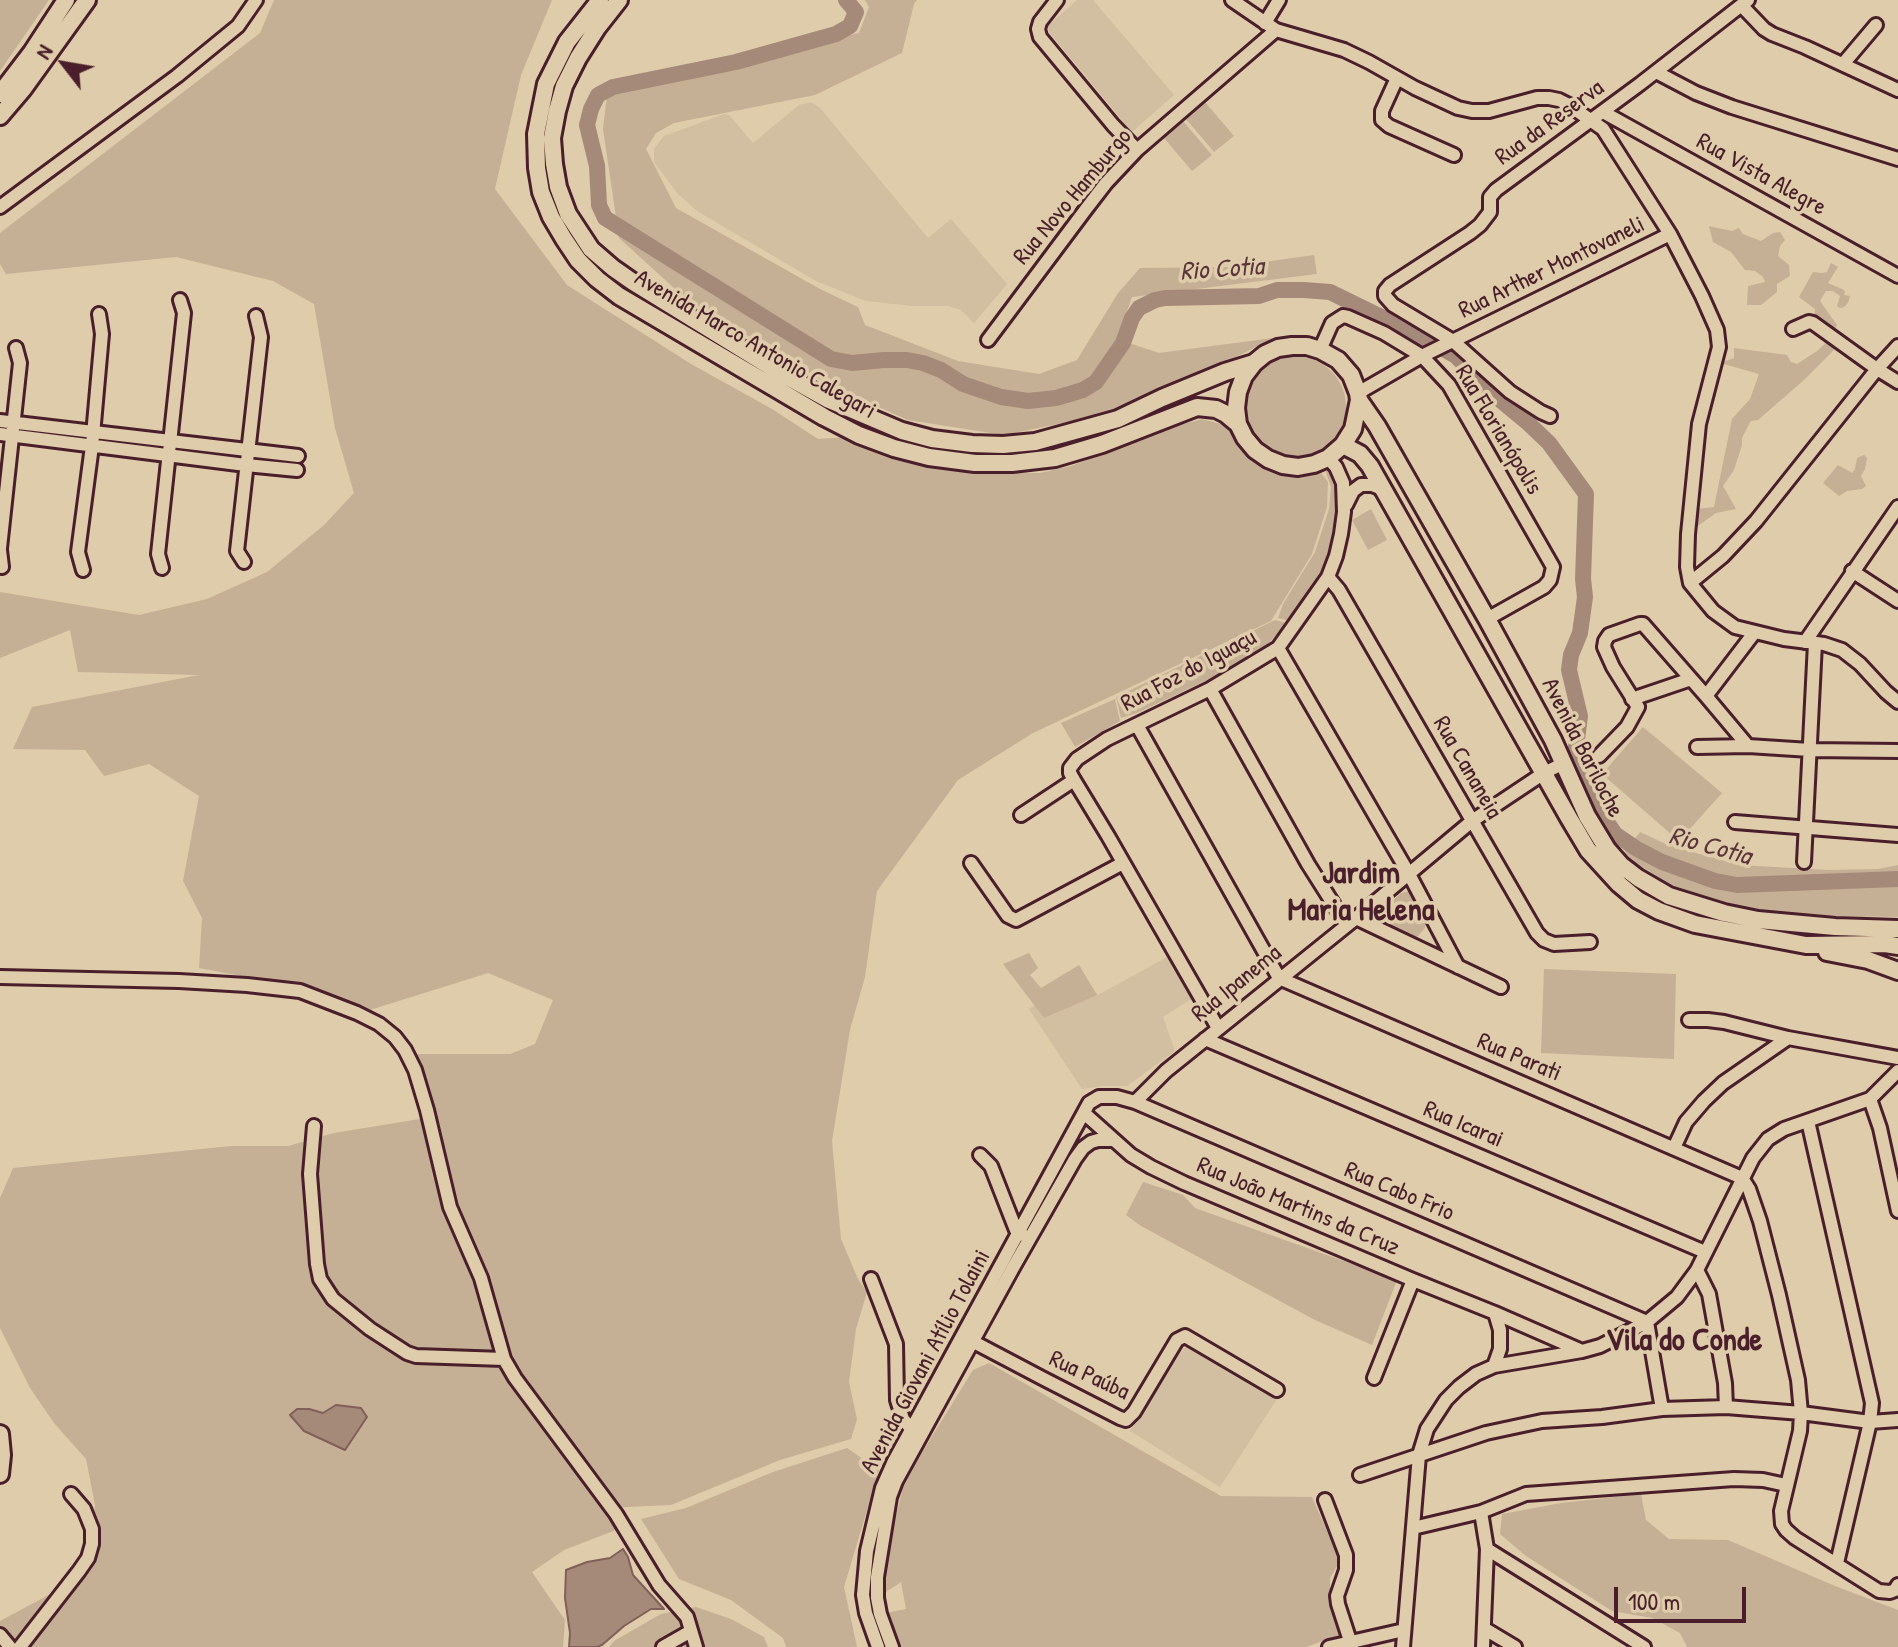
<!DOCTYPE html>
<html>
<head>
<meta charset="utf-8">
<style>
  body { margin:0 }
  #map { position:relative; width:1898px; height:1647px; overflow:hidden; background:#deccaa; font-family:"Patrick Hand",sans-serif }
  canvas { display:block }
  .north { position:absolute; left:24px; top:24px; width:80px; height:80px; -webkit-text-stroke:6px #deccaa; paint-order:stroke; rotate:301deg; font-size:22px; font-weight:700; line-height:32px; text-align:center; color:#4a1f2b }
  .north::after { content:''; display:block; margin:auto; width:28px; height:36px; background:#4a1f2b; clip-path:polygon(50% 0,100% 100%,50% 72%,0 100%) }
  .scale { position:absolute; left:1614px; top:1587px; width:132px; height:36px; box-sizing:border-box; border:4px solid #4a1f2b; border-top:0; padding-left:10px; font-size:24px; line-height:28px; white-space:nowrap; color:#4a1f2b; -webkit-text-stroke:6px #deccaa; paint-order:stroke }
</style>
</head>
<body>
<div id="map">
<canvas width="1898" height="1647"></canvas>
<div class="north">N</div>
<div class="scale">100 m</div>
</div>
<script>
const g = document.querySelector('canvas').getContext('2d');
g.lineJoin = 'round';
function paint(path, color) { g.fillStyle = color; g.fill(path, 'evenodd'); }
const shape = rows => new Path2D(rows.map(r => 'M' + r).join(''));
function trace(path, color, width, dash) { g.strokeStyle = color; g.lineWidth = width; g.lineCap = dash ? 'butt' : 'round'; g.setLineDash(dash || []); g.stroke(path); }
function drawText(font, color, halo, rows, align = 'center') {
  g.font = font + ' "Patrick Hand",sans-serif'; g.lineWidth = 7; g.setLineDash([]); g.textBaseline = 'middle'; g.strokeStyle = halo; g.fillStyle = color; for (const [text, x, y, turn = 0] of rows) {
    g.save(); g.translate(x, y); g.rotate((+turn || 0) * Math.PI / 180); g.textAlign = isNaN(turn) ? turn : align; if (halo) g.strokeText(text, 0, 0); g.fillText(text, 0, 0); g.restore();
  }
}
paint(shape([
  [1077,0,1093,0,1174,95,1132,132,1049,32,1048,26],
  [811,102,820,108,928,238,951,219,1007,284,974,323,961,310,948,306,913,306,866,301,816,281,697,211,678,194,654,162,654,149,664,136,724,114,729,115,753,143,799,105],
  [1169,956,1193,998,1163,1017,1175,1051,1127,1086,1103,1086,1082,1089,1029,1009,1081,975,1098,995],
  [1186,1345,1193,1345,1279,1396,1220,1487,1130,1431]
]), '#d2bea0');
paint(shape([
  [0,0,49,0,0,71],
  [274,0,552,0,521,75,495,189,567,285,691,364,772,409,818,439,847,437,925,465,995,473,1040,473,1071,466,1173,427,1202,419,1228,426,1254,458,1279,474,1300,478,1321,473,1328,482,1327,507,1312,554,1271,621,1033,733,958,780,877,891,865,977,850,1030,832,1141,841,1239,858,1279,867,1292,856,1329,849,1382,857,1419,851,1439,780,1460,671,1505,606,1508,616,1530,564,1550,532,1572,565,1620,563,1647,0,1647,0,1621,56,1591,88,1550,95,1505,86,1459,54,1423,30,1388,0,1328,0,1198,13,1168,231,1146,288,1146,334,1133,432,1117,428,1087,415,1054,510,1054,535,1044,553,1000,488,973,370,1010,330,993,199,968,202,918,183,881,199,796,149,764,104,776,85,750,13,749,32,707,199,675,78,672,70,630,0,658,0,592,139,615,207,599,267,572,324,525,354,493,335,428,314,304,273,281,176,257,6,274,0,264,0,233,260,33],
  [865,0,917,0,914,4,902,53,815,95,674,123,656,133,646,149,676,208,820,289,858,307,865,325,958,361,1039,374,1077,360,1118,293,1140,268,1229,267,1314,255,1317,274,1132,297,1117,339,1159,353,1273,338,1196,378,1103,415,1004,435,908,420,833,387,685,298,619,238,603,129,607,95,859,33,869,7],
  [1205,102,1234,136,1214,152,1186,119],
  [1183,121,1212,155,1192,171,1164,138],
  [1709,226,1732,231,1739,228,1743,234,1761,241,1773,233,1780,232,1785,240,1780,246,1778,256,1789,265,1790,276,1777,284,1777,292,1761,305,1747,305,1748,286,1765,282,1763,277,1755,271,1745,270,1731,252,1713,242],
  [1831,263,1838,267,1828,283,1842,289,1845,291,1844,295,1850,296,1848,303,1844,307,1840,308,1837,306,1840,296,1833,291,1826,291,1820,301,1837,325,1833,334,1814,320,1815,309,1799,297,1813,272,1822,273,1827,272],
  [1829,340,1836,344,1833,351,1804,380,1758,420,1751,421,1747,428,1742,438,1742,445,1734,470,1723,486,1736,509,1716,513,1695,528,1697,509,1714,507,1732,419,1750,399,1759,374,1720,363,1734,358,1734,348,1787,355,1791,362,1797,364,1817,351],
  '1244 407a51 51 0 1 1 102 0a51 51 0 1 1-102 0Z',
  [1864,455,1867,458,1865,469,1861,476,1866,486,1862,489,1847,491,1839,496,1823,483,1838,465,1852,473,1855,469,1857,458],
  [1325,470,1338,477,1339,509,1329,554,1317,580,1289,621,1278,618,1283,604,1315,552,1329,509,1331,487],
  [1371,509,1387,540,1368,550,1352,520],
  [1275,620,1287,623,1267,645,1216,676,1137,713,1121,718,1116,697],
  [1115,699,1120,721,1075,747,1061,723],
  [1643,727,1722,793,1679,841,1602,774],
  [1640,832,1668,845,1739,865,1828,870,1878,869,1898,865,1898,917,1757,915,1727,902,1704,898,1670,885,1623,854],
  [1409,891,1425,911,1425,928,1417,937,1405,936,1378,923,1381,911,1401,893],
  [1029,953,1038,968,1030,975,1041,988,1079,965,1097,995,1044,1018,1003,964],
  [1544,969,1676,974,1674,1059,1541,1053],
  [1143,1182,1183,1195,1195,1208,1397,1280,1372,1345,1315,1320,1141,1226,1126,1215],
  [989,1363,1221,1496,1312,1497,1340,1561,1330,1578,1330,1608,1340,1637,1325,1640,1307,1647,900,1647,886,1613,906,1609,901,1582,886,1592,884,1565,905,1480,973,1370],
  [847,1448,879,1470,844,1587,857,1647,786,1647,783,1638,731,1600,679,1579,641,1519,686,1508,773,1472],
  [1641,1494,1646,1520,1669,1539,1728,1540,1835,1586,1898,1610,1898,1647,1687,1647,1680,1633,1652,1618,1612,1611,1526,1556,1500,1534,1502,1514,1561,1503],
  [696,1607,731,1619,764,1637,768,1647,609,1647,614,1641,661,1614]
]), '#c6b095');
const water = shape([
  [336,1405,361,1408,367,1417,345,1450,304,1431,290,1415,297,1409,309,1409,323,1413,336,1405],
  [623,1549,628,1557,633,1575,664,1609,651,1609,624,1626,602,1645,597,1647,569,1647,570,1633,565,1598,566,1570,587,1562,610,1558,623,1549]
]);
paint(water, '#a68a79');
trace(water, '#815f5a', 2);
trace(shape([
  [846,0,856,12,850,26,836,34,736,62,613,87,598,95,591,109,587,125,597,166,599,205,605,218,831,359,852,363,884,360,907,360,923,363,941,370,963,384,1001,397,1028,401,1056,398,1083,390,1096,382,1123,343,1132,318,1139,308,1155,300,1165,298,1259,296,1277,290,1304,290,1330,292,1420,336,1456,356,1498,398,1527,422,1549,443,1586,494,1583,579,1585,597,1580,633,1571,655,1569,670,1580,716,1576,747,1586,791,1615,834,1637,849,1662,862,1715,881,1737,885,1898,879]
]), '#a68a79', 16);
const minor = shape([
  [1057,0,1040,22,1038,29,1040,37,1113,125,1137,150],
  [1232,0,1276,30,1344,50,1369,62,1415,88,1458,108,1472,111,1489,111,1537,98,1549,98,1559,100,1569,105,1603,129,1670,234,1702,296,1717,330,1719,347,1699,424,1688,534,1687,567,1690,583,1713,611,1735,627,1784,639,1824,644,1842,650,1860,664,1886,692,1898,702],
  [1742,6,1764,29,1772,34,1805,47,1898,90],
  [1265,23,1279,0],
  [1843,64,1876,25],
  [1656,72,1696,93,1732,107,1898,159],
  [1397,78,1382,111,1382,120,1389,126,1454,155],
  [1603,112,1898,276],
  [0,207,177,76,238,26,256,0],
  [1793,329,1809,322,1813,323,1877,369,1898,382],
  [988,340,1086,209,1106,183,1137,150,1276,30],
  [1320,350,1332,323,1343,316,1348,317,1384,333,1422,356,1449,385,1553,567,1550,580,1544,587,1487,619],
  [1358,393,1422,356,1670,234],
  [1550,416,1541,412,1510,392,1453,341,1393,305,1385,296,1385,291,1390,285,1470,233,1480,225,1490,212,1490,197,1496,190,1640,84,1748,0],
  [0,421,298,456],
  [0,434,246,465,297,470],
  [1346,505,1353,491,1361,485,1372,485,1382,489],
  [0,548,20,363,16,348],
  [0,550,2,567],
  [244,562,237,551,261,337,256,316],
  [162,568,158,554,184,313,180,300],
  [83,570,78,552,92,446,102,334,99,314],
  [1852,571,1898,601],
  [1328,577,1339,590,1537,933,1544,940,1554,944,1590,942],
  [1690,583,1723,556,1756,521,1877,369,1898,346],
  [1805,642,1898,507],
  [1278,648,1409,874,1458,967],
  [1210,689,1308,864,1346,924],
  [1706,696,1754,633],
  [1632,699,1691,679],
  [1137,725,1279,978,1742,1178,1749,1189,1760,1221,1779,1295,1798,1380,1801,1413,1800,1431,1781,1511,1782,1524,1786,1530,1795,1538,1879,1591,1890,1592,1895,1590,1898,1585],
  [1697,747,1748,746,1810,750,1898,751],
  [1599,756,1627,727,1638,707,1613,667,1604,647,1605,641,1609,635,1640,624,1643,624,1706,696,1748,746],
  [1021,815,1074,780],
  [1735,822,1898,835],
  [1804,862,1815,643],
  [971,863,1008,916,1016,920,1123,863],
  [1356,918,1501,987],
  [0,977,179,981,247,985,300,991,357,1013,379,1024,395,1037,405,1050,415,1070,427,1110,450,1207,481,1278,504,1359,515,1378,616,1514,659,1585,687,1617,696,1647],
  [1689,1020,1708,1020,1724,1022,1788,1038,1898,1058],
  [1218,1028,1108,836,1074,780,1070,773,1070,768,1077,759,1107,739,1210,689,1278,648,1328,577,1336,556,1341,534,1344,512,1343,483,1336,467,1328,458],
  [1205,1039,1705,1252],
  [1870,1099,1880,1128,1898,1211],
  [1135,1102,1647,1322,1662,1409],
  [1084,1113,1131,1155,1151,1167,1184,1183,1413,1280,1495,1313,1582,1351],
  [1808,1121,1872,1403,1870,1422,1837,1563],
  [314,1126,310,1174,317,1264,320,1279,333,1299,370,1329,407,1353,416,1356,504,1359],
  [1674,1148,1686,1122,1704,1101,1723,1083,1788,1038],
  [980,1155,991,1166,1016,1230,1023,1235],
  [1697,1270,1709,1294,1725,1383,1726,1407],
  [871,1279,896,1344,897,1400,903,1419,912,1430],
  [968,1339,1044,1379,1120,1418,1126,1420,1134,1412,1177,1340,1185,1336,1277,1390],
  [1494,1366,1500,1349,1500,1330,1495,1313],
  [1374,1378,1413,1280],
  [1360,1475,1486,1433,1542,1421,1602,1417,1662,1409,1726,1407,1801,1413,1870,1422,1898,1420],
  [1325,1500,1346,1555,1346,1570,1337,1596,1338,1604,1352,1647],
  [1481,1512,1487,1549,1483,1647],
  [1413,1528,1481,1512,1526,1494,1734,1479,1763,1480,1786,1485],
  [1487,1549,1644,1647],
  [1485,1629,1515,1647],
  [0,1635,10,1647],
  [20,1647,79,1571,88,1558,92,1544,92,1529,84,1509,71,1494],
  [663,1647,691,1631],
  [878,1647,866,1613,863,1595,867,1551,882,1488,894,1461,1089,1103,1099,1097,1117,1097,1135,1102,1166,1071,1356,918,1472,821,1544,773,1564,763],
  [892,1647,880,1614,877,1598,877,1577,890,1497,896,1481,1014,1266,1075,1159,1083,1148,1091,1142,1098,1140,1114,1140],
  [1329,1647,1404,1630],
  [1403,1647,1419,1455,1427,1429,1446,1400,1459,1387,1476,1374,1494,1366,1582,1351,1600,1346,1647,1322,1677,1297,1697,1270,1753,1158,1768,1139,1784,1129,1870,1099,1898,1071]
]);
const major = shape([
  [600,0,567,42,546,84,536,134,537,168,541,192,551,217,564,239,578,260,597,279,619,296,824,417,859,435,894,448,929,457,975,463,1012,463,1055,458,1102,444,1197,407,1216,409,1226,414,1238,424],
  [619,0,597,28,578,58,564,86,557,111,552,138,554,164,558,187,568,214,591,249,613,268,633,282,779,372,829,400,902,431,932,439,972,444,1003,445,1035,442,1118,419,1162,398,1225,372,1254,363],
  [0,94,32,52,66,0],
  [0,116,23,89,87,0],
  [1359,400,1353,429,1343,445,1328,458,1314,464,1298,467,1283,465,1268,459,1255,450,1245,438,1238,424,1236,408,1238,392,1244,376,1254,363,1265,354,1278,348,1292,346,1307,346,1320,350,1338,360,1351,375,1358,393,1359,400,1377,426,1487,619,1553,740,1587,816,1607,849,1621,865,1638,878,1669,896,1724,913,1758,920,1835,927,1898,929],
  [1343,445,1360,454,1370,466,1569,818,1588,850,1619,884,1638,900,1659,911,1695,924,1806,945,1885,944,1898,946],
  [1827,952,1868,960,1898,971],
  [0,1434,2,1455,0,1474]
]);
trace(minor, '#4a1f2b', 18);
trace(major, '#4a1f2b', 22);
trace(minor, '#deccaa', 12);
trace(major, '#deccaa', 16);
drawText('24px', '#4a1f2b', '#deccaa', [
  ["Rua da Reserva",1550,123,-36],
  ["Rua Vista Alegre",1761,175,29],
  ["Rua Novo Hamburgo",1073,197,-50],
  ["Rua Arther Montovaneli",1552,268,-26],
  ["Avenida Marco Antonio Calegari",755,345,30],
  ["Rua Florianópolis",1498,430,59],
  ["Rua Foz do Iguaçu",1189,671,-28],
  ["Avenida Bariloche",1582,748,63],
  ["Rua Cananeia",1467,768,60],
  ["Rua Ipanema",1237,984,-39],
  ["Rua Parati",1519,1058,23],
  ["Rua Icarai",1463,1125,23],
  ["Rua Cabo Frio",1399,1192,23],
  ["Rua João Martins da Cruz",1298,1207,23],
  ["Avenida Giovani Atílio Tolaini",926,1362,-62],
  ["Rua Paúba",1089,1376,25]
]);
drawText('italic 26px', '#5c343b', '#deccaa', [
  ["Rio Cotia",1222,270,-4],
  ["Rio Cotia",1710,847,15]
]);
drawText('bold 32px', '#4a1f2b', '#deccaa', [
  ["Jardim",1361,874],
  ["Maria Helena",1361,911],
  ["Vila do Conde",1684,1341]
]);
</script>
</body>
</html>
